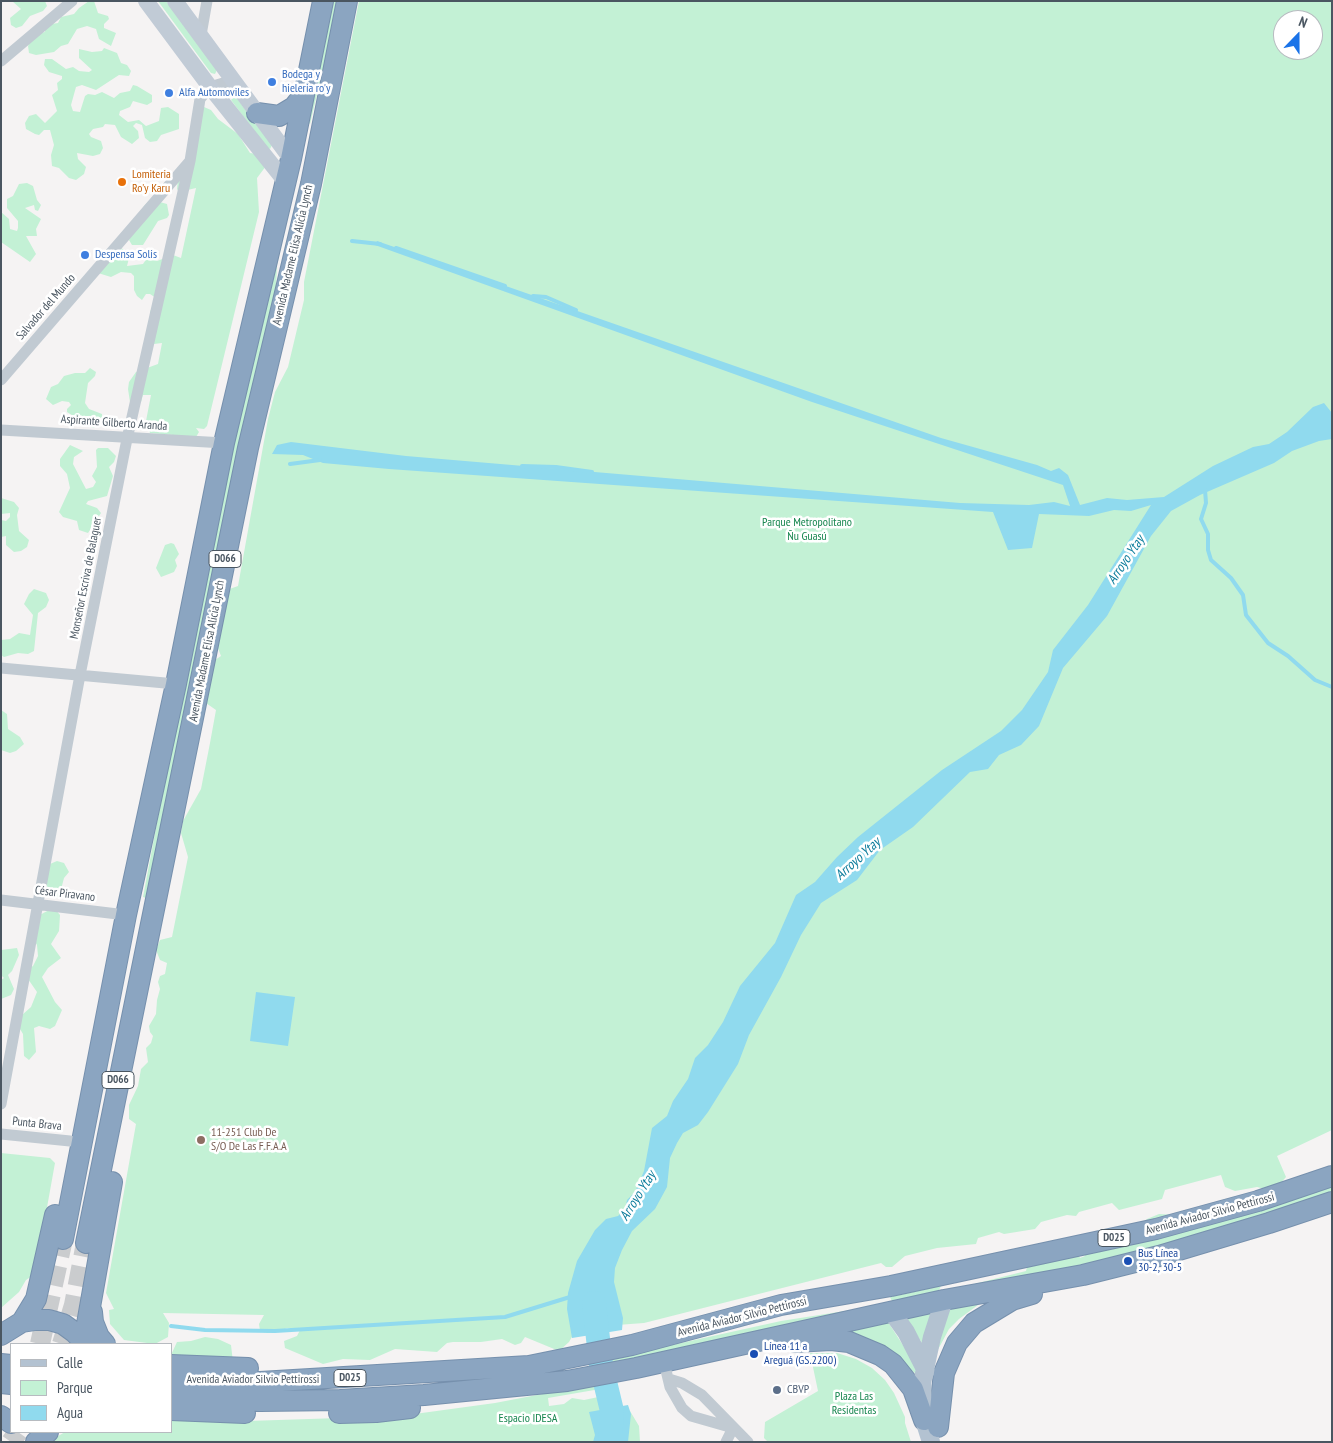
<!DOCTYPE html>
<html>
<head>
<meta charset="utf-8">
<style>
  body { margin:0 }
  #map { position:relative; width:1333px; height:1443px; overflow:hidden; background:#f5f3f3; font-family:"PT Sans Narrow",sans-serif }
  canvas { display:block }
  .frame { position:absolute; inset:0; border:2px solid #4a5661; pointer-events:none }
  .legend { position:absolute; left:10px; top:1343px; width:162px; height:90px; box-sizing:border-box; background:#fff; border:1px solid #b7bbc0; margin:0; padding:6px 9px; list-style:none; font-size:15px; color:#4a5661 }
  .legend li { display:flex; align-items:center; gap:10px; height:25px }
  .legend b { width:25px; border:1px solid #b7bbc0 }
  .north { position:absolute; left:1273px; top:10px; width:50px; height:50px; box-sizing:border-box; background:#fff; border:1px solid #b7bbc0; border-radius:50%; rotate:22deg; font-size:14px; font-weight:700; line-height:20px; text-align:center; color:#4a5661 }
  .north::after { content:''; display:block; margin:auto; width:18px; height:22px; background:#1a73e8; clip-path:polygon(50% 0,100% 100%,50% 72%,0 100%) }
</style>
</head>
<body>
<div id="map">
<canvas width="1333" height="1443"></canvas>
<div class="frame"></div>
<ul class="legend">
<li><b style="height:6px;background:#b3c2d1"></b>Calle</li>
<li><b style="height:14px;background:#c3f1d5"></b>Parque</li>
<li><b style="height:14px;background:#90daee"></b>Agua</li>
</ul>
<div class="north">N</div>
</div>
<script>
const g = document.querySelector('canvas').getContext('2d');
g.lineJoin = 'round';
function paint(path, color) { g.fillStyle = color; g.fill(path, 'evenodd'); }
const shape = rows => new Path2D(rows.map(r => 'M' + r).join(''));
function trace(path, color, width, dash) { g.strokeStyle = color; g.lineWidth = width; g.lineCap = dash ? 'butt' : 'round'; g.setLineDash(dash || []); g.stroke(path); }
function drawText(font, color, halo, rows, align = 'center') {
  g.font = font + ' "PT Sans Narrow",sans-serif'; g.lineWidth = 5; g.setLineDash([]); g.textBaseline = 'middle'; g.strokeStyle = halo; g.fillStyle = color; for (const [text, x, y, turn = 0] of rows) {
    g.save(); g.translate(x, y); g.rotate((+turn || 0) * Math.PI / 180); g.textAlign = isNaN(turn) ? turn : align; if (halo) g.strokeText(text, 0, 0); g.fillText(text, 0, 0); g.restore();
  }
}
paint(shape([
  [12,1,45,1,47,6,43,11,30,16,22,26,16,28,11,25,10,18,21,9],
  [89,1,94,1,98,13,108,16,109,19,104,24,104,28,116,33,111,46,99,39,96,29,87,26,77,29,68,44,61,46,54,52,36,55,29,53,28,46,35,34,45,32,45,25,58,23,61,17,74,14,79,8],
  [158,1,166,1,217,70,215,74,211,73],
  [332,1,339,1,310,124,309,123],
  [359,1,1332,1,1332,1130,1277,1156,1286,1177,1279,1185,1269,1190,1257,1187,1235,1191,1225,1187,1221,1175,1165,1190,1162,1199,1119,1210,1112,1203,1079,1212,1076,1216,1067,1215,1041,1222,1035,1229,1004,1234,999,1232,978,1238,976,1244,937,1248,905,1256,892,1267,886,1267,881,1263,644,1323,577,1328,569,1342,559,1351,525,1337,521,1343,515,1345,502,1339,481,1342,453,1342,447,1343,437,1352,395,1349,370,1360,343,1359,323,1364,285,1348,284,1341,297,1336,300,1330,287,1328,281,1331,267,1333,260,1331,259,1324,264,1315,163,1313,169,1323,168,1337,155,1344,124,1340,110,1324,109,1310,114,1309,106,1293,136,1124,129,1119,129,1105,138,1086,141,1069,148,1062,146,1048,151,1043,153,1036,150,1032,149,1026,156,1014,157,1000,160,989,158,982,160,976,165,974,167,963,160,960,156,950,160,940,172,937,188,857,181,833,183,821,201,789,210,743,216,710,203,701,209,664,221,656,216,643,224,591,238,586,268,419,275,392,288,367,304,300,304,282],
  [1283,20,1313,20,1313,50,1283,50],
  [104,48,117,53,121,63,127,65,131,71,129,76,119,75,96,90,82,85,76,87,71,105,73,111,80,112,85,96,88,94,95,95,102,92,114,98,120,93,130,91,133,85,137,86,152,95,152,102,147,105,133,101,130,107,120,111,119,115,128,122,139,120,146,126,159,121,161,108,168,107,179,114,179,129,161,135,157,141,150,142,145,138,142,125,136,123,133,126,138,131,139,138,132,144,121,137,115,125,105,124,103,127,93,129,89,134,91,137,101,141,103,148,100,154,93,156,77,153,78,159,86,167,84,174,76,180,69,178,59,168,52,166,51,155,54,145,50,130,44,130,39,135,35,134,26,129,25,123,29,116,36,114,45,123,57,111,52,95,58,90,57,83,62,79,62,76,49,72,44,65,45,59,52,59,66,69,73,67,79,71,89,72,92,70,79,58,79,49,92,52,102,51],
  [235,96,272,145,270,149,267,148,231,100],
  [204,107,211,110,218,119,238,134,250,153,257,154,266,166,257,178,259,212,207,426,204,429,196,428,199,432,196,437,150,433,146,421,151,395,143,395,141,402,130,402,128,389,129,382,136,372,158,364,162,343,154,344,150,312,156,298,150,294,146,294,142,300,137,296,134,290,134,276,131,273,121,272,111,277,98,273,121,248,130,254,127,266,143,264,149,255,157,261,173,255,181,258,196,188,179,192,177,189,178,179],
  [27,183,33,186,37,200,41,205,38,211,35,210,34,205,25,208,41,219,36,229,37,236,26,236,36,254,30,262,1,242,1,212,9,219,10,229,17,231,18,228,18,221,7,208,7,199,13,196,19,184],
  [156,201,167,204,169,215,167,218,158,221,143,245,132,245,129,240,144,206,149,201],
  [289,211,277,265,276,289,226,505,192,680,180,730,146,898,143,897,217,503],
  [90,368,96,372,95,376,88,383,85,403,89,409,102,414,102,417,94,428,75,421,75,417,67,412,67,409,71,405,69,402,62,401,53,405,46,399,51,387,58,384,64,376,75,373,85,373],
  [70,445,83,451,74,457,73,464,86,489,93,487,96,482,92,476,97,467,96,450,98,448,108,448,116,456,114,462,109,467,113,476,107,496,88,501,86,504,97,508,101,513,88,533,79,530,77,521,63,517,59,512,70,488,67,474,60,466,60,459],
  [1,498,14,502,19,508,17,515,19,531,29,540,27,547,21,551,14,552,6,545,6,536,1,537,1,520,6,521,10,517,10,513,1,514],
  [171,543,174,544,179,554,175,560,177,566,174,572,161,577,156,568,165,545],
  [34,589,46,593,49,600,46,607,38,613,34,651,28,654,18,653,4,657,1,655,1,640,10,639,19,633,30,635,33,615,24,604,29,594],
  [1,710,7,714,8,729,20,737,24,744,16,751,10,753,1,750],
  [57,861,64,863,69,872,64,878,59,897,49,897,42,890,50,864],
  [51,909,56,910,60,915,59,931,51,944,61,958,48,968,42,977,55,1002,62,1010,55,1026,50,1029,39,1026,34,1028,36,1052,29,1060,24,1056,23,1034,17,1024,22,1015,31,1007,37,992,28,979,28,969,33,966,38,956,37,945,28,931,36,917],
  [17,948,19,955,12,971,8,975,14,989,11,995,1,999,1,980,4,978,1,975,1,950],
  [1,1153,50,1158,55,1163,35,1274,26,1280,19,1292,1,1308],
  [1332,1184,1332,1193,1247,1227,1088,1264,962,1287,1026,1271,1027,1267,1077,1252,1080,1258,1085,1256,1084,1253,1138,1228,1147,1219,1159,1214,1178,1215],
  [941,1286,937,1294,893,1303,890,1297],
  [982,1302,959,1319,949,1329,933,1359,948,1309],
  [864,1308,664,1355,602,1364,602,1361,663,1347,781,1321],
  [935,1311,924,1346,906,1318],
  [888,1322,919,1370,916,1374,884,1347,866,1338,843,1331],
  [205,1337,218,1339,231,1345,233,1362,179,1363,171,1355,177,1342,191,1341],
  [810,1353,837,1353,856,1359,872,1368,885,1380,894,1393,905,1417,905,1423,911,1442,768,1442,764,1438,765,1422,818,1391],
  [605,1382,606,1388,548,1398,549,1406,564,1404,572,1398,584,1400,608,1395,610,1405,630,1411,639,1426,640,1442,48,1442,65,1432,171,1432,171,1418,248,1421,400,1416,495,1403]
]), '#c3f1d5');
paint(shape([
  [377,241,941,438,1037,465,1051,471,1059,468,1068,475,1080,505,1107,498,1127,500,1164,497,1213,466,1253,447,1269,444,1287,432,1313,407,1324,403,1332,413,1332,439,1319,441,1292,451,1274,463,1200,495,1171,511,1151,536,1107,616,1063,668,1039,726,1021,745,999,755,988,769,970,772,913,827,880,850,857,880,821,903,801,935,781,977,749,1035,738,1064,708,1112,698,1125,683,1133,677,1143,670,1158,667,1187,655,1209,632,1231,622,1250,615,1268,614,1282,623,1318,622,1330,572,1338,567,1309,568,1293,577,1261,595,1230,606,1219,618,1216,625,1209,627,1200,635,1192,644,1171,652,1128,667,1116,673,1101,688,1079,695,1058,708,1045,723,1022,740,986,775,943,796,895,815,882,837,857,858,837,942,770,1001,731,1022,710,1048,672,1053,650,1088,605,1151,505,1131,511,1114,510,1089,516,1039,514,1032,548,1008,550,993,512,389,469,323,463,303,455,272,454,277,445,291,442,406,456,960,503,1029,505,1054,502,1070,506,1063,485,812,402,375,245],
  [256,992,295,997,288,1046,250,1041],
  [628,1405,631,1414,628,1442,593,1442,595,1435,589,1412]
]), '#90daee');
trace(shape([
  [352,241,380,244],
  [396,248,505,286],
  [533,296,546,297,576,310],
  [290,464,320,460],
  [522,466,556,467,592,472],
  [1205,490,1206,503,1201,519,1208,534,1208,550,1211,560,1231,578,1243,595,1246,615,1268,643,1288,656,1315,680,1332,687],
  [171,1326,205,1330,275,1331,505,1317,570,1297]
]), '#90daee', 4);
trace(shape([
  [594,1303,601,1365,612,1411,610,1442]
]), '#90daee', 24);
trace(shape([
  [40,1344,63,1239],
  [62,1344,74,1305,86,1243],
  [11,1442,18,1432]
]), '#caccce', 20, [20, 10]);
const highway = shape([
  [257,113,279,116,294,107,304,94],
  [63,1239,126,915,176,684,224,443,291,159,323,1],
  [86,1243,248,448,311,184,347,1],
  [92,1312,93,1322,99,1337,105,1344],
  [22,1322,36,1299,55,1215],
  [1,1335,22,1322,35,1320,49,1320,63,1324,74,1332,86,1344],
  [84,1341,112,1182],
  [795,1342,831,1340,849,1342,880,1355,893,1364,913,1389,924,1420],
  [1,1364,11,1365],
  [171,1365,248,1368],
  [171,1379,260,1382,529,1366,632,1345,781,1305,891,1286,1156,1229,1258,1201,1332,1176],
  [1,1383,11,1384],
  [171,1396,260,1401,340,1400,424,1395,567,1381,636,1368,944,1300,1083,1275,1159,1256,1269,1223,1332,1202],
  [171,1410,245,1413],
  [339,1413,376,1412,410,1408],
  [1,1416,11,1423],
  [938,1427,944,1373,957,1343,974,1323,1012,1300,1032,1294],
  [36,1442,48,1432]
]);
trace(highway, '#7690ad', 22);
trace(shape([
  [201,35,207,1],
  [1,61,72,1],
  [1,380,189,162],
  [1,430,224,443],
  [1,668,176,684],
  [1,900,126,915],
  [1,1104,80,675,127,439,190,161,200,99,210,87,233,80],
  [1,1134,70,1141],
  [664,1362,670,1387,682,1408,691,1416,733,1428],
  [669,1379,682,1383,702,1395,748,1442],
  [726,1442,733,1428]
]), '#c1cad2', 11);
trace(shape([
  [146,1,210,87,285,181],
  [175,1,291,159]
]), '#c1cbd6', 16);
trace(shape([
  [891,1311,906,1332,926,1371],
  [931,1442,924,1420,922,1383,932,1337,944,1300]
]), '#b3c2d1', 18);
trace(highway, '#8ba5c1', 20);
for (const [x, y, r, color] of [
  [272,82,5,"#3f7fe0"],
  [169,93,5,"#3f7fe0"],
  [122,182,5,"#e8710a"],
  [85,255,5,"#3f7fe0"],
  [201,1140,5,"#8d6e63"],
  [1128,1261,5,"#1a4fb4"],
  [754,1354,5,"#1a4fb4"],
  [777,1390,5,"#5c6f8a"]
]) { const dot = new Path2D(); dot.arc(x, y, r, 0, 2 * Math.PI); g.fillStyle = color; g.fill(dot); trace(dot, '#fff', 2); }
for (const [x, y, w] of [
  [225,559,32],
  [118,1080,32],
  [1114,1238,32],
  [350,1378,32]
]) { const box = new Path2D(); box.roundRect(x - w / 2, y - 8.5, w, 17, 4); g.fillStyle = '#fff'; g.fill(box); trace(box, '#4a5661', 1); }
drawText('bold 11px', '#4a5661', null, [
  ["D066",225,559],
  ["D066",118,1080],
  ["D025",1114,1238],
  ["D025",350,1378]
]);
drawText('12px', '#366cbe', '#fff', [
  ["Bodega y",282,75],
  ["hieleria ro'y",282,89],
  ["Alfa Automoviles",179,93],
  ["Despensa Solis",95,255]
], 'left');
drawText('12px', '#c56008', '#fff', [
  ["Lomiteria",132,175],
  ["Ro'y Karu",132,189]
], 'left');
drawText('12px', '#4a5661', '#fff', [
  ["Avenida Madame Elisa Alicia Lynch",293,255,-77],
  ["Salvador del Mundo",46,307,-49],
  ["Aspirante Gilberto Aranda",114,423,4],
  ["Monseñor Escriva de Balaguer",86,578,-79],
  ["Avenida Madame Elisa Alicia Lynch",207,651,-79],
  ["César Piravano",65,894,7],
  ["Punta Brava",37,1124,6],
  ["Avenida Aviador Silvio Pettirossi",1210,1214,-15],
  ["Avenida Aviador Silvio Pettirossi",742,1317,-14],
  ["Avenida Aviador Silvio Pettirossi",253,1380]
]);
drawText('12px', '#17864f', '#fff', [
  ["Parque Metropolitano",807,523],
  ["Ñu Guasú",807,537],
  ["Plaza Las",854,1397],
  ["Residentas",854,1411],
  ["Espacio IDESA",528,1419]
]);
drawText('12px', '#785e54', '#fff', [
  ["11-251 Club De",211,1133],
  ["S/O De Las F.F.A.A",211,1147]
], 'left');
drawText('12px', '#164399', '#fff', [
  ["Bus Línea",1138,1254],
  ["30-2, 30-5",1138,1268],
  ["Línea 11 a",764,1347],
  ["Areguá (GS.2200)",764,1361]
], 'left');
drawText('12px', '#4e5e75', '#fff', [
  ["CBVP",787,1390]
], 'left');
drawText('italic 14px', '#0c7c9b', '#fff', [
  ["Arroyo Ytay",1126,560,-56],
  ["Arroyo Ytay",858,859,-42],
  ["Arroyo Ytay",638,1196,-58]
]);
</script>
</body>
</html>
